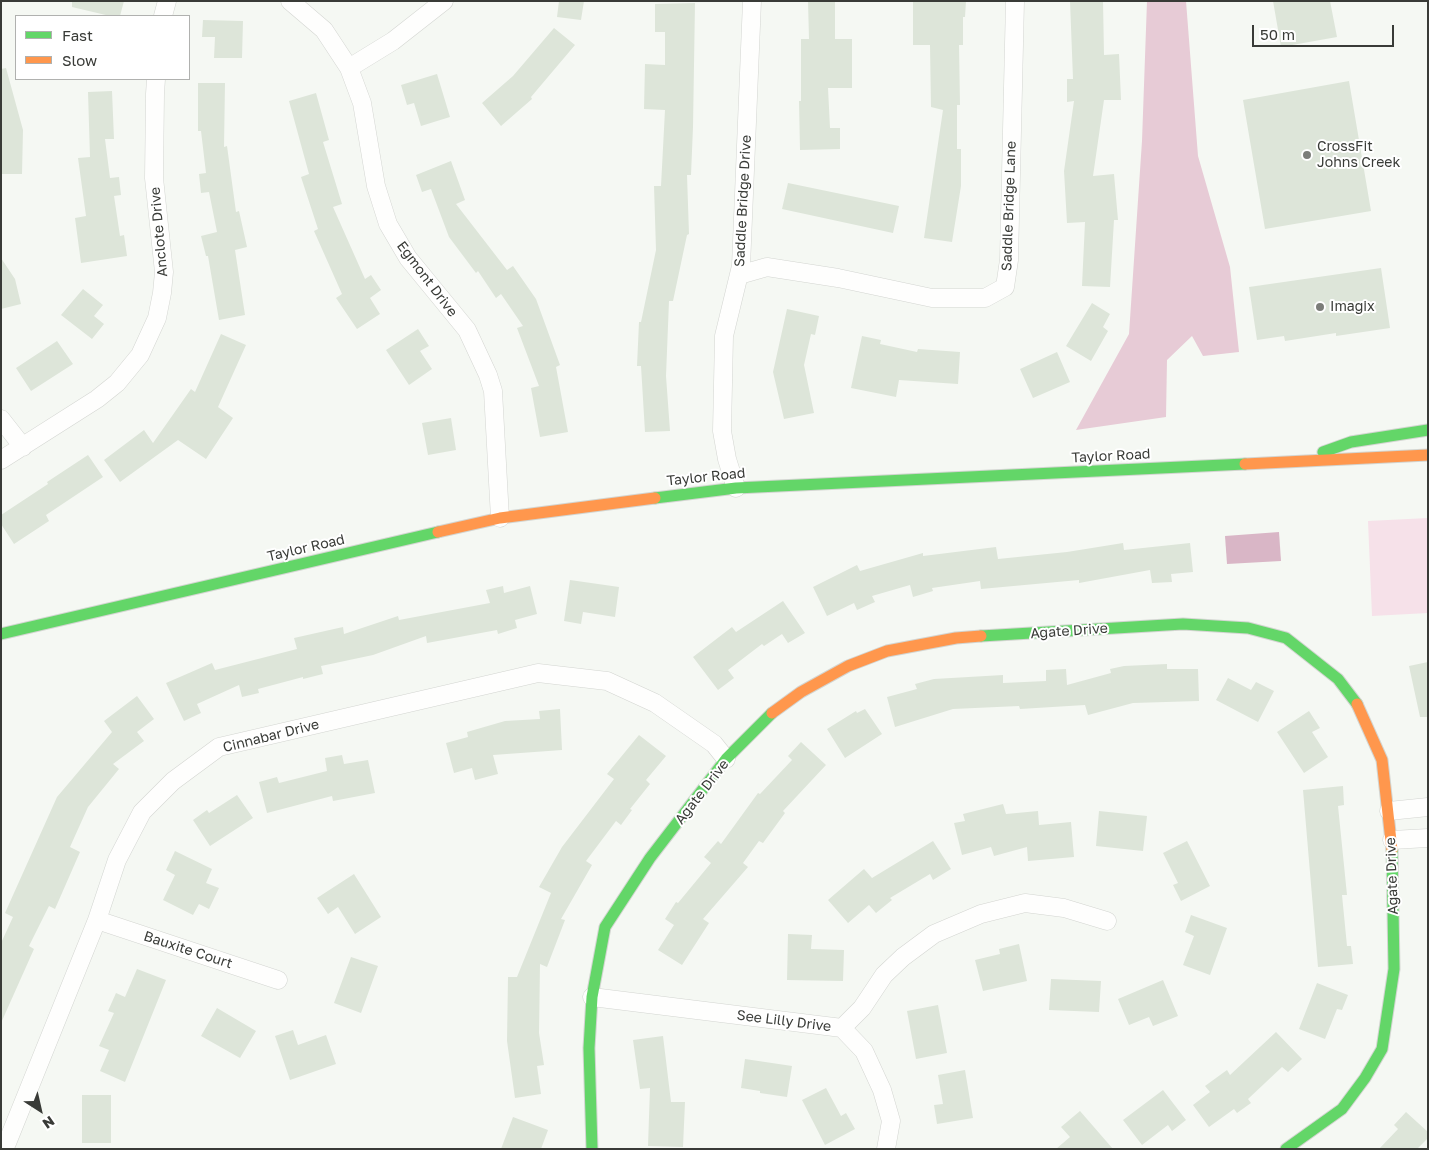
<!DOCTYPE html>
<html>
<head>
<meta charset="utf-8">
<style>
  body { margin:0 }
  #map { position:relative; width:1429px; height:1150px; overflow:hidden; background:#f5f8f3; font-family:"Golos Text",sans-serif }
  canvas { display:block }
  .frame { position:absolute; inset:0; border:2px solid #393b37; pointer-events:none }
  .legend { position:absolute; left:15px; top:15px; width:175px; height:65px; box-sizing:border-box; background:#fff; border:1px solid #b0b1af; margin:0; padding:6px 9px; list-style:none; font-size:15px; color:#393b37 }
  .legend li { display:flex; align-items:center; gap:10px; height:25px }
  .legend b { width:25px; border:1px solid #b0b1af }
  .north { position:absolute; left:15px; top:1085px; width:50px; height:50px; -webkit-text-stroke:4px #fff; paint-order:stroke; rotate:145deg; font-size:14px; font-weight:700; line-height:20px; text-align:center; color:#393b37 }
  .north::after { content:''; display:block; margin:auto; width:18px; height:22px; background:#393b37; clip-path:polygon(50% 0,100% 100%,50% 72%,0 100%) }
  .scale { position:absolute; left:1252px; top:25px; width:142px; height:22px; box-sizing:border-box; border:2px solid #393b37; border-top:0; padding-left:6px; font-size:15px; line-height:18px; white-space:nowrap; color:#393b37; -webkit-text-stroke:4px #fff; paint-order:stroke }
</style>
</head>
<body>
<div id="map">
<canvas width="1429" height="1150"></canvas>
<div class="frame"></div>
<ul class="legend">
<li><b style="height:6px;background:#63d668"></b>Fast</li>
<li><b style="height:6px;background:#ff974d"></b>Slow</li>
</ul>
<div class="north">N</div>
<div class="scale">50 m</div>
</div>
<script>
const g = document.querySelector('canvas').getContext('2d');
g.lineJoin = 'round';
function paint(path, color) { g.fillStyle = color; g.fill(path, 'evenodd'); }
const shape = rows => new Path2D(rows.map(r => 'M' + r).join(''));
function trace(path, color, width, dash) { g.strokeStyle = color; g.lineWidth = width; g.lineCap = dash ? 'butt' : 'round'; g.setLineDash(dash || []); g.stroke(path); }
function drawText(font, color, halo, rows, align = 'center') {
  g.font = font + ' "Golos Text",sans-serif'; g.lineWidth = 4; g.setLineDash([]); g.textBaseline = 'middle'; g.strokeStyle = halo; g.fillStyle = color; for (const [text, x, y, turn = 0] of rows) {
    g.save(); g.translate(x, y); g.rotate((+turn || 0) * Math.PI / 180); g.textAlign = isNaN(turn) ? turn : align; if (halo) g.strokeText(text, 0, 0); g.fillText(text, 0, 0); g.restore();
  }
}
paint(shape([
  [1428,518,1428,613,1372,616,1368,521]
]), '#f6e1e9');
paint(shape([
  [1147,1,1186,1,1198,156,1230,267,1239,352,1203,356,1192,336,1167,360,1166,417,1076,430,1129,334,1142,141]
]), '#e7cbd6');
paint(shape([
  [1279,532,1281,561,1227,564,1225,536]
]), '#d9b6c6');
paint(shape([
  [72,1,124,1,120,16,110,16,72,7],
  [559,1,584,1,581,20,557,17],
  [808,1,835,1,835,39,852,39,852,88,828,88,830,128,840,128,840,149,800,150,799,101,801,101,801,39,809,39],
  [913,1,966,1,965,17,963,17,963,45,959,45,960,105,957,105,957,149,961,149,961,186,952,242,924,238,943,110,931,107,930,45,913,45],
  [1070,1,1103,1,1104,55,1119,54,1121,100,1104,100,1093,176,1114,174,1118,220,1114,220,1110,287,1082,286,1085,222,1067,223,1064,171,1074,101,1067,102,1067,79,1073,79],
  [1273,1,1330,1,1337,37,1281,47],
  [695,3,693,127,691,175,687,175,689,234,687,235,673,301,669,301,666,376,670,431,645,432,641,366,637,366,639,322,641,322,656,250,654,186,661,186,665,110,644,109,645,64,665,65,665,32,655,32,655,4],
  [203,20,243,21,242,58,214,58,215,37,202,37],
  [554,28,575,45,531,97,532,99,501,126,482,103,513,76],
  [6,68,23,130,22,174,1,174,1,69],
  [437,74,450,117,421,126,414,103,407,105,401,85],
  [1349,81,1371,211,1265,229,1243,100],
  [198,83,225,83,224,147,227,146,236,212,239,211,247,247,235,250,245,315,219,320,208,256,206,256,201,236,217,232,209,192,201,193,199,174,206,173,201,131,198,131],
  [112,91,114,139,105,139,110,178,119,177,121,195,114,196,120,236,124,235,127,256,81,263,75,218,86,216,78,158,90,157,88,92],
  [316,93,329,140,323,142,342,204,333,207,365,279,371,275,381,290,370,298,380,314,357,329,336,298,342,294,314,231,318,229,301,177,309,174,289,101],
  [451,161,465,200,456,204,507,270,513,266,536,299,560,365,556,367,568,432,540,437,531,388,539,386,517,328,523,326,501,294,496,298,478,271,476,273,449,237,431,189,422,192,416,175],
  [788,183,899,206,893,233,782,209],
  [1,258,15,279,21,304,1,309],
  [1381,268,1390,328,1336,336,1336,333,1285,341,1284,336,1257,340,1249,287],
  [83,289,103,305,94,316,104,324,92,339,61,315],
  [1092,303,1110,314,1103,327,1108,331,1091,361,1066,346],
  [787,309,819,316,815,335,811,334,804,365,814,413,784,419,773,372],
  [418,329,429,346,420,351,432,369,409,385,386,350],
  [221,334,246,345,218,407,233,418,206,459,178,440,120,482,104,460,144,430,153,443,191,389,195,392],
  [862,336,881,340,880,344,917,352,918,349,960,352,958,384,899,380,896,397,851,388],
  [57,341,73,364,31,391,16,368],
  [1057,352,1070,382,1033,398,1020,369],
  [451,418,456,450,428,455,422,423],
  [88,455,103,477,46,515,49,521,14,544,1,524,1,515,48,484,47,482],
  [1123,543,1124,550,1190,543,1193,572,1171,574,1172,582,1152,583,1150,570,1079,583,1079,580,981,589,980,581,932,588,933,591,913,597,910,585,872,596,875,602,857,610,854,603,827,616,813,587,857,565,860,571,923,553,923,556,996,547,998,559,1067,552],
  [570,580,619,587,615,617,583,612,581,624,564,621],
  [503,586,504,593,530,586,537,614,515,620,517,628,498,634,497,630,427,643,426,636,373,655,321,666,323,674,303,679,303,677,258,689,259,693,242,697,239,685,197,704,201,713,184,721,166,683,212,663,215,670,297,649,294,638,343,627,344,634,398,616,399,620,490,603,486,590],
  [783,601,805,633,788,643,782,634,764,646,762,644,728,670,734,678,718,690,693,657,732,627,736,632],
  [1428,662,1428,717,1420,717,1409,666],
  [1167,664,1167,669,1198,669,1199,701,1133,703,1088,715,1085,705,1020,709,1019,706,953,709,895,727,887,697,917,689,915,684,934,679,1003,675,1003,683,1046,681,1046,670,1066,669,1067,685,1111,673,1110,669,1124,666],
  [1228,678,1251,690,1256,682,1274,691,1258,722,1216,700],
  [137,696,154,719,137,732,144,741,113,764,119,769,88,807,70,847,80,852,55,909,49,906,29,946,34,949,1,1023,1,943,13,917,5,913,57,797,112,732,104,721],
  [560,709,562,750,493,755,498,774,475,780,472,768,454,773,446,743,468,737,467,732,505,721,540,719,539,711],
  [865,709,882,734,845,758,827,729,856,711,857,713],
  [1309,711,1320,728,1312,732,1328,757,1304,773,1277,732],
  [639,735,666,756,646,780,650,784,630,809,632,810,621,825,616,821,586,861,592,865,561,919,565,920,547,967,540,964,539,1033,544,1065,537,1066,541,1094,515,1098,507,1041,508,977,517,977,551,893,539,887,562,847,614,779,607,774],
  [801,742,826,765,783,811,785,813,763,843,759,841,743,863,748,867,703,919,709,923,682,965,658,950,674,925,665,919,676,902,678,903,711,863,704,857,718,841,721,844,758,793,760,794,792,760,788,756],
  [342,755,344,764,368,760,375,793,333,801,332,796,267,813,259,782,277,777,279,783,327,771,325,758],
  [1343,786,1344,805,1338,806,1347,895,1342,895,1347,946,1351,946,1353,964,1318,967,1303,790],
  [237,795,253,818,210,846,193,820,207,810,209,813],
  [1003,804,1006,814,1038,811,1039,825,1071,822,1074,857,1028,861,1027,847,994,856,991,847,962,855,954,823,965,821,963,814],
  [1099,811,1147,816,1143,851,1096,846],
  [933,841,951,869,933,880,930,874,890,898,892,900,876,913,869,905,848,923,828,900,864,869,872,878],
  [1187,841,1210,886,1181,901,1173,885,1178,883,1163,853],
  [175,851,212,869,206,883,219,888,209,909,199,904,193,915,163,900,175,875,166,870],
  [354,874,381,917,355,934,338,907,328,914,317,898],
  [1191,915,1227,928,1210,975,1183,965,1194,936,1185,932],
  [788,934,812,935,811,949,844,950,843,981,787,980],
  [1019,944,1027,981,983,991,975,960,1000,954,999,949],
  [351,957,378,966,361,1013,334,1003],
  [137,969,166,980,125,1082,100,1071,109,1050,99,1046,114,1013,108,1011,116,993,125,997],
  [1051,979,1101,981,1099,1012,1049,1010],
  [1163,980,1178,1016,1153,1026,1149,1017,1129,1025,1118,999],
  [1317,983,1348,995,1342,1010,1337,1009,1325,1039,1299,1029],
  [938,1005,947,1053,916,1059,907,1011],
  [217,1008,256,1031,240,1058,201,1036],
  [293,1030,298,1045,326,1035,336,1064,290,1080,275,1036],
  [1276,1032,1302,1059,1288,1072,1282,1067,1248,1099,1251,1103,1237,1113,1234,1109,1209,1127,1193,1105,1210,1092,1205,1086,1227,1070,1230,1075],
  [663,1036,671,1102,685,1102,683,1147,648,1146,650,1088,640,1089,633,1040],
  [745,1059,792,1066,787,1097,760,1093,760,1091,741,1088],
  [965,1070,973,1118,937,1124,934,1105,943,1104,938,1075],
  [826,1088,841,1116,846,1113,855,1129,825,1145,802,1100],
  [1163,1090,1186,1120,1172,1131,1168,1125,1142,1145,1123,1120],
  [82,1095,111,1095,111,1143,82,1143],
  [1080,1111,1113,1149,1056,1149,1070,1137,1061,1127],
  [1406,1112,1428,1132,1428,1138,1417,1149,1379,1149,1398,1129,1394,1125],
  [513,1117,548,1130,541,1149,501,1149]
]), '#dde5d9');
const street = shape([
  [290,1,324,30,349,68,362,103,376,186,388,224,408,258,467,330,488,375,493,391,500,518],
  [163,16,167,1],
  [349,68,393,41,444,1],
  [739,275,767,267,838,278,932,298,985,298,1005,287,1009,260,1015,1],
  [1,419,23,447],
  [1,460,97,399,117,383,140,355,157,318,162,293,164,272,154,178,155,94,156,79],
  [736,488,727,459,722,431,724,336,741,266,752,1],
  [1389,811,1428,807],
  [1392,840,1428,838],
  [97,920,278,980],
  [592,997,842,1028,864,1051,882,1090,891,1121,886,1149],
  [842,1028,862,1008,884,975,903,957,934,934,981,914,1025,903,1064,908,1107,921],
  [3,1149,7,1143,97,920,117,860,142,812,173,781,219,747,538,673,607,681,655,703,714,744,726,759]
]);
const fast = shape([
  [1323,452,1351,442,1428,430],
  [655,498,736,488,1245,464],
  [1,634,438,532],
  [981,636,1183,624,1248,628,1286,638,1338,679,1357,704],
  [592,1149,589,1048,592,997,605,927,650,858,726,759,772,713],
  [1286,1149,1342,1109,1365,1078,1382,1049,1394,969,1392,850]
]);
const slow = shape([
  [1245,464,1428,455],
  [438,532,500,518,655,498],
  [1357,704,1382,760,1392,850],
  [772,713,801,692,848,666,887,651,956,638,981,636]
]);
trace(street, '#d3d5d1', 19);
trace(fast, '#d3d5d1', 13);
trace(slow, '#d3d5d1', 13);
trace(street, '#fefefd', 18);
trace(fast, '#63d668', 11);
trace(slow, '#ff974d', 11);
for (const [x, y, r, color] of [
  [1307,155,5,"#7b7d79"],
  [1320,307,5,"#7b7d79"]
]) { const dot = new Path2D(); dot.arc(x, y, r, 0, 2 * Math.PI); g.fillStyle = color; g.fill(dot); trace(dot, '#fff', 2); }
drawText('14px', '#393b37', '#fff', [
  ["CrossFit",1317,147],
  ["Johns Creek",1317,163],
  ["Imagix",1330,307]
], 'left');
drawText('14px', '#393b37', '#fff', [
  ["Saddle Bridge Drive",743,201,-87],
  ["Saddle Bridge Lane",1009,206,-88],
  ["Anclote Drive",159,232,-95],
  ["Egmont Drive",427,279,53],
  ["Taylor Road",1111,456,-3],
  ["Taylor Road",706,477,-6],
  ["Taylor Road",306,548,-13],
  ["Agate Drive",1069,631,-4],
  ["Cinnabar Drive",271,736,-14],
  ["Agate Drive",702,792,-52],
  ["Agate Drive",1392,876,-92],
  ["Bauxite Court",188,950,18],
  ["See Lilly Drive",784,1021,7]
]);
</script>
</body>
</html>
